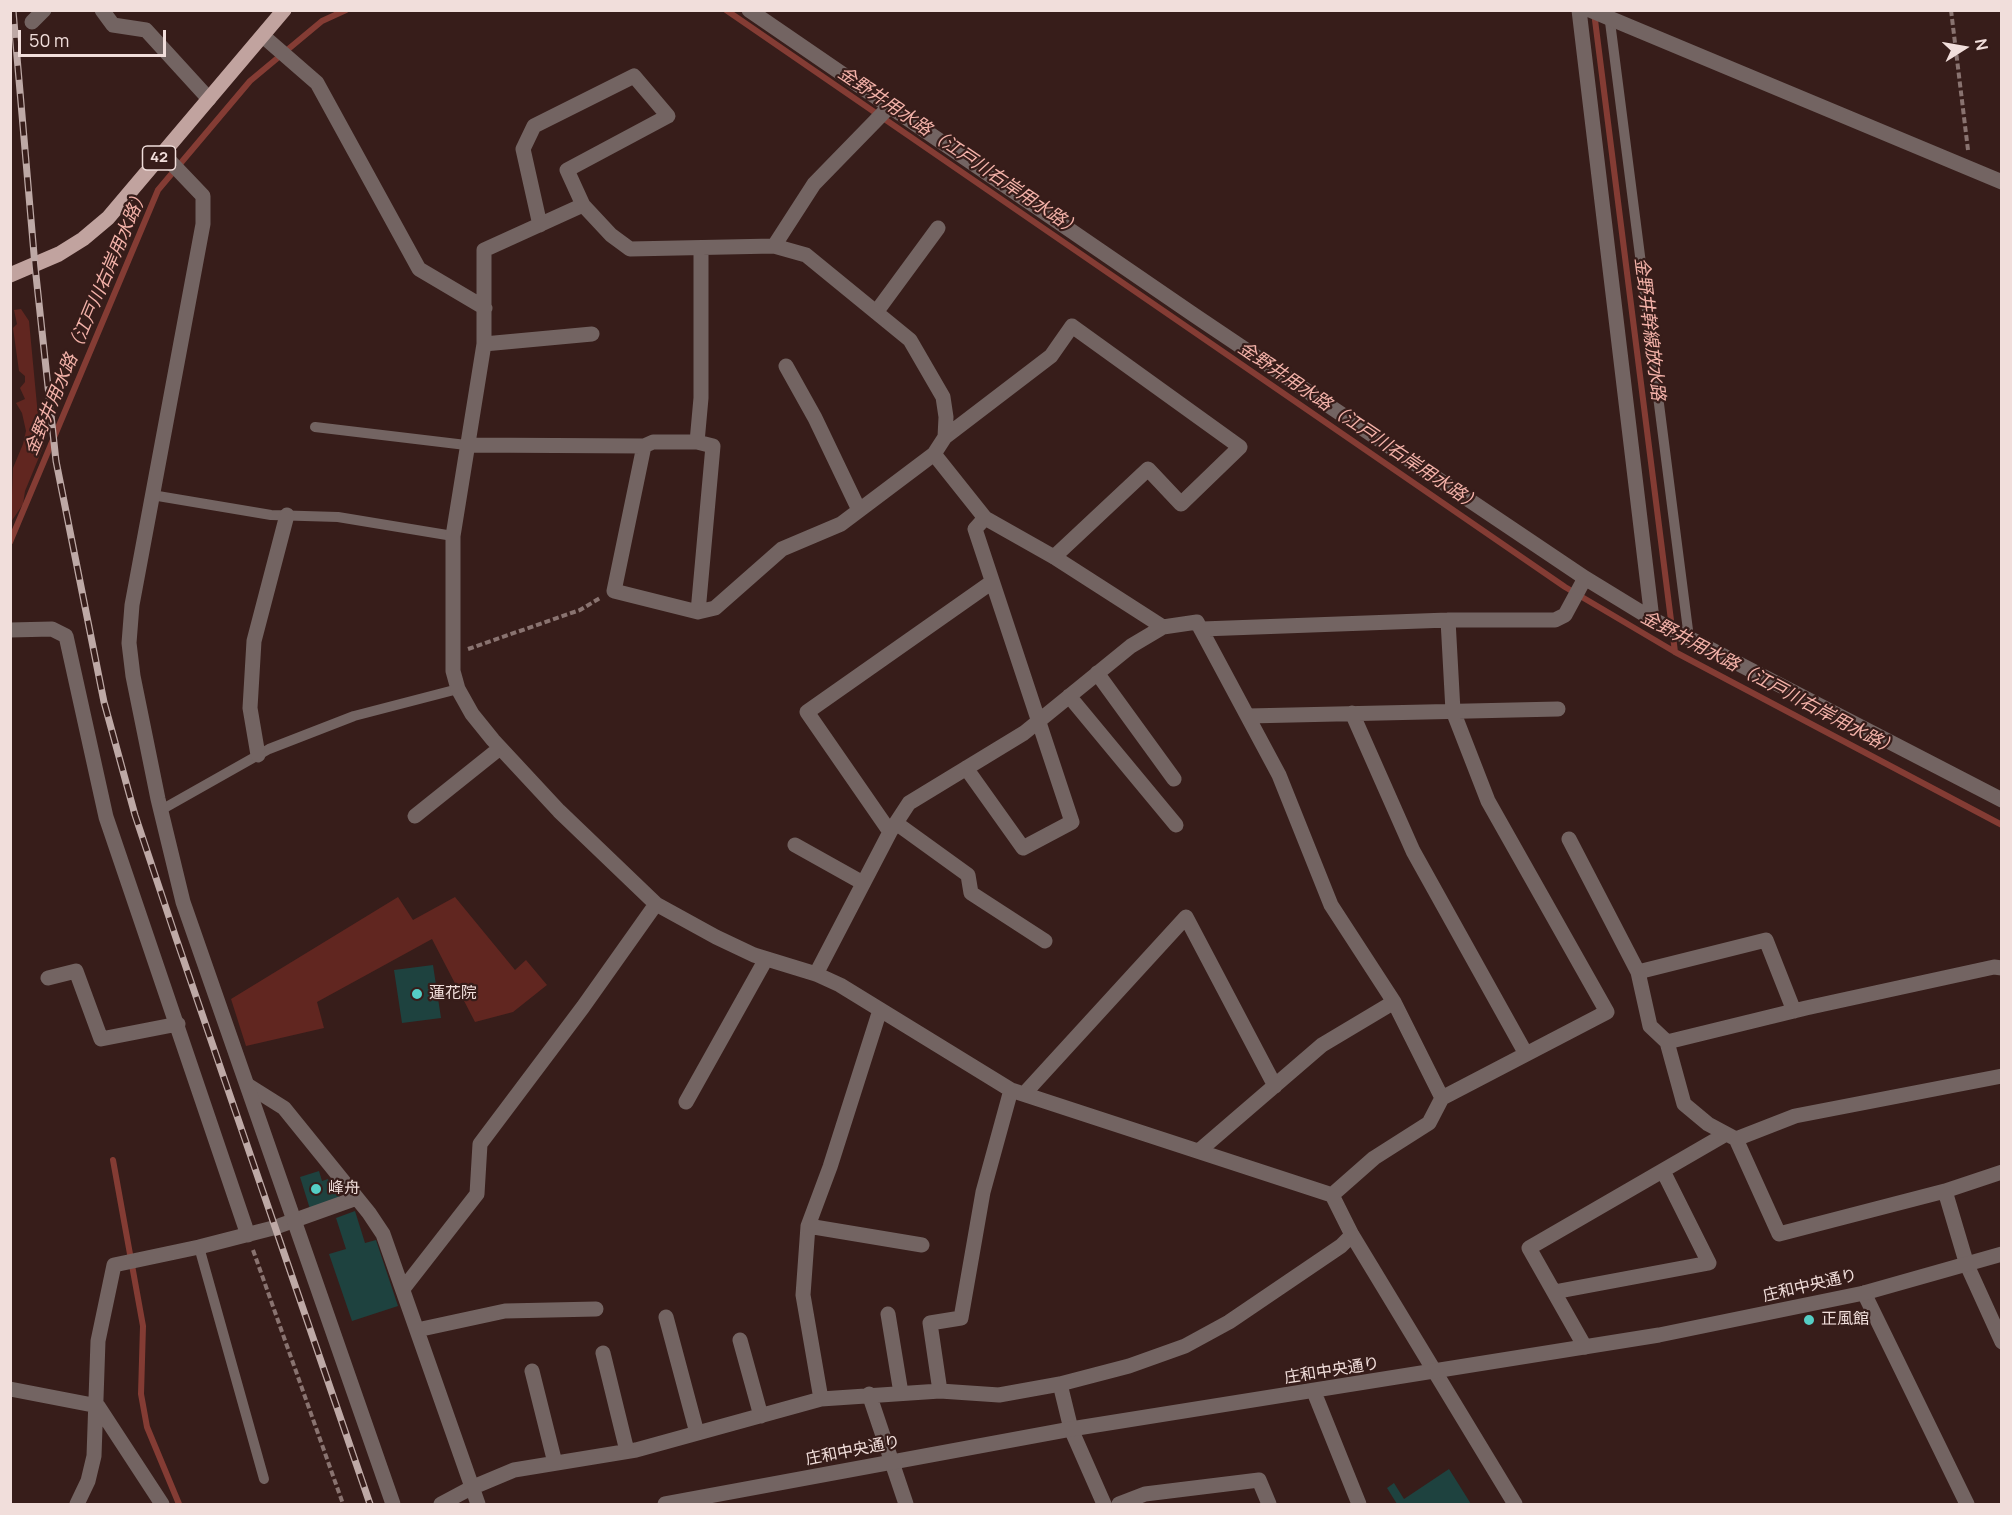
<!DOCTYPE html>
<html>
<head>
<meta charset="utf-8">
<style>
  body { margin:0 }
  #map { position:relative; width:2012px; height:1515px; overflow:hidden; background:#371d1a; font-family:Manrope,sans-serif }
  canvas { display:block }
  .frame { position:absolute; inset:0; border:12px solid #f1dedb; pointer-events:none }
  .north { position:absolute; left:1934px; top:18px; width:60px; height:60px; -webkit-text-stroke:4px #371d1a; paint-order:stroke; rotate:79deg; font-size:16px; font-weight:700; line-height:24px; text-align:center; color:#f1dedb }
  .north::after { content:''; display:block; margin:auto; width:21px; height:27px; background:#f1dedb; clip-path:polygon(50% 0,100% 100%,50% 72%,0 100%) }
  .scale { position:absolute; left:18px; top:30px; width:148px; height:27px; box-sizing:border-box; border:3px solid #f1dedb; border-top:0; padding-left:8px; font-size:18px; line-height:21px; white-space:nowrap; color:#f1dedb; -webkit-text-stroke:4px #371d1a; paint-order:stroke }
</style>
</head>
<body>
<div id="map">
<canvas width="2012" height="1515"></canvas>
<div class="frame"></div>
<div class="north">N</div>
<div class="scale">50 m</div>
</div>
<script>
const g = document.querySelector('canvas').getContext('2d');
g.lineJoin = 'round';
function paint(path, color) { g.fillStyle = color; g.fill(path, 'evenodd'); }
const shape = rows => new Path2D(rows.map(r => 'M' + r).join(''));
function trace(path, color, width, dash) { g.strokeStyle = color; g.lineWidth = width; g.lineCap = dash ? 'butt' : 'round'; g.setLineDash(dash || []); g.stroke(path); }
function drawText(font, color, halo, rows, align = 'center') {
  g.font = font + ' Manrope,"Noto Sans JP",sans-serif'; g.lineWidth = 4.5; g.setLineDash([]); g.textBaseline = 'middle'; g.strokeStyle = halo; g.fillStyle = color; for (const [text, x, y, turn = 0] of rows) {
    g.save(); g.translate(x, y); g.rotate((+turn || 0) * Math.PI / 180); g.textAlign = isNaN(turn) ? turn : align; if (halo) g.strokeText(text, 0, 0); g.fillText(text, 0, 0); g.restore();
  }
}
paint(shape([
  [21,309,29,321,38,416,44,445,25,491,23,504,11,522,13,468,23,444,26,431,22,413,16,403,25,399,20,388,25,382,25,376,19,371,13,328,17,324,14,310],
  [398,897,413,920,455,897,515,970,526,960,547,985,513,1012,475,1022,432,939,317,1002,324,1028,246,1046,231,999]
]), '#612620');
trace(shape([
  [726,10,1565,587,1675,652,2002,825],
  [1594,12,1675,652],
  [10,542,158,190,250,81,322,21,346,10],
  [113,1160,143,1326,141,1394,147,1427,179,1504]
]), '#843c34', 6);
paint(shape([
  [433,965,441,1018,402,1023,394,970],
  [319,1171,322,1181,328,1179,330,1187,335,1186,340,1199,310,1209,300,1177],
  [355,1211,365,1243,376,1240,398,1306,352,1321,329,1254,346,1249,336,1218],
  [1449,1469,1471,1504,1397,1504,1387,1488,1394,1483,1404,1499]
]), '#1e423f');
trace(shape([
  [1951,10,1968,150],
  [468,649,580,610,600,598],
  [253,1250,343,1504]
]), '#897370', 4, [6, 3]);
trace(shape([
  [1609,14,1689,638],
  [315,427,466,445],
  [152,495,271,515,338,517,453,536],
  [161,810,269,749,354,716,458,689],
  [199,1247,264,1479]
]), '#736462', 10);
trace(shape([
  [102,10,113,25,146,30,209,99],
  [749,10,1194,315,1585,578,1652,619,2002,800],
  [1579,10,1652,619],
  [1590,10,2002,182],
  [32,22,44,10],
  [263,36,317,83,419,269,485,308],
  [540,225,523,149,534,126,634,76,668,116,567,170,583,205],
  [774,246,814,184,890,106],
  [877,311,938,228],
  [484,344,592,334],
  [786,366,815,418,859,510],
  [945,437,1051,356,1072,326,1240,447,1181,504,1148,469,1054,557],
  [697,442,701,398,701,248],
  [466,445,644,446,653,442,697,442,713,446,698,612],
  [644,446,614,591,698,612,715,608,782,549,841,524,934,454,945,437,946,417,943,397,910,340,806,255,774,246,630,249,611,235,583,205,484,250,484,344,453,536,453,671,458,689,472,714,493,740,559,811,656,904,716,937,754,955,816,974,840,985,1011,1090,1332,1195,1352,1235,1515,1504],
  [934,454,985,518,1054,557,1163,627],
  [1202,629,1448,620,1555,620,1565,615,1585,578],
  [10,630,52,629,66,636,106,817,248,1235],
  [1097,673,1174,779],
  [1069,696,1176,825],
  [1352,713,1413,851,1526,1054],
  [1248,716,1558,709],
  [258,755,250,708,254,641,287,515],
  [966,768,1023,848,1072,822,975,529,985,518],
  [415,816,500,748],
  [896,823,968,875,971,893,1045,941],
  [890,832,807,712,992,582],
  [1569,839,1638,972],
  [795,845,863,883],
  [2002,968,1994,967,1806,1008,1667,1042,1684,1104,1708,1124,1736,1139,1779,1234,1945,1191,2002,1172],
  [816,974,890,832,909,803,1024,733,1131,646,1163,627,1197,622,1279,775,1331,905,1394,1002,1442,1098],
  [48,978,76,971,101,1039,178,1024],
  [1667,1042,1650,1026,1638,972,1766,940,1794,1011],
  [249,1086,284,1108,369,1213,383,1234,478,1504],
  [1024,1094,1186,917,1275,1086],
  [686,1102,766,959],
  [1736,1139,1795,1116,2002,1076],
  [1200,1150,1322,1045,1394,1002],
  [1945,1191,1967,1265,2002,1342],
  [1332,1195,1374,1158,1429,1123,1442,1098,1607,1012,1488,801,1453,711,1448,620],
  [808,1226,922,1245],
  [403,1289,477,1194,480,1144,583,1007,656,904],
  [1554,1292,1709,1263,1663,1171],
  [1864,1293,1967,1504],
  [888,1314,901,1393],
  [666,1317,697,1433],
  [417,1330,505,1311,596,1309],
  [740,1340,761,1416],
  [1585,1347,1529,1248,1726,1134],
  [603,1353,627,1451],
  [532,1371,555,1463],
  [1060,1384,1071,1429,1104,1504],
  [10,1389,98,1406,162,1504],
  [940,1391,930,1323,961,1318,983,1192,1011,1090],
  [869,1394,906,1504],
  [821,1399,803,1295,808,1226,830,1167,880,1010],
  [77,1504,88,1481,94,1456,98,1341,114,1265,199,1247,273,1228,357,1198],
  [441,1504,471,1488,514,1470,636,1450,821,1399,940,1391,999,1395,1060,1384,1129,1366,1185,1346,1229,1322,1341,1246,1352,1235],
  [1119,1504,1145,1494,1259,1480,1269,1504]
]), '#736462', 15);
trace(shape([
  [162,153,203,196,203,224,132,605,129,643,133,676,158,799,183,902,393,1504],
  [1314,1392,1359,1504],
  [665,1504,1071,1429,1659,1335,1864,1293,2002,1254]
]), '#736462', 15);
trace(shape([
  [10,275,59,254,83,239,108,218,284,10]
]), '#c1a39f', 15);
const rail = shape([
  [13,10,35,266,56,461,104,702,135,815,176,938,370,1504]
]);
trace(rail, '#bea9a6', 7);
trace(rail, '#371d1a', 4.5, [14]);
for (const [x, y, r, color] of [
  [417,994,6,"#55cec5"],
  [316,1189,6,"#55cec5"],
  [1809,1320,6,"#55cec5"]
]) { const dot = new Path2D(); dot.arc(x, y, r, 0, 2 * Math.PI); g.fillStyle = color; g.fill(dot); trace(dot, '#371d1a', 2); }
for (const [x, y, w] of [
  [159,158,33]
]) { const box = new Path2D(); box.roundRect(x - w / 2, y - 12, w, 24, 4.5); g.fillStyle = '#371d1a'; g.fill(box); trace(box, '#f1dedb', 1.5); }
drawText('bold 15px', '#f1dedb', null, [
  ["42",159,158]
]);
drawText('16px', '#f1dedb', '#371d1a', [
  ["蓮花院",429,994],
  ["峰舟",328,1189],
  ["正風館",1821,1320]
], 'left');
drawText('16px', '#f1dedb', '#371d1a', [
  ["庄和中央通り",1810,1286,-13],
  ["庄和中央通り",1332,1371,-9],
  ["庄和中央通り",853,1451,-11]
]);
drawText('italic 18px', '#f4b2a9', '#371d1a', [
  ["金野井用水路（江戸川右岸用水路）",959,152,34],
  ["金野井用水路（江戸川右岸用水路）",87,322,-67],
  ["金野井幹線放水路",1649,329,83],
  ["金野井用水路（江戸川右岸用水路）",1359,427,34],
  ["金野井用水路（江戸川右岸用水路）",1769,684,28]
]);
</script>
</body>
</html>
